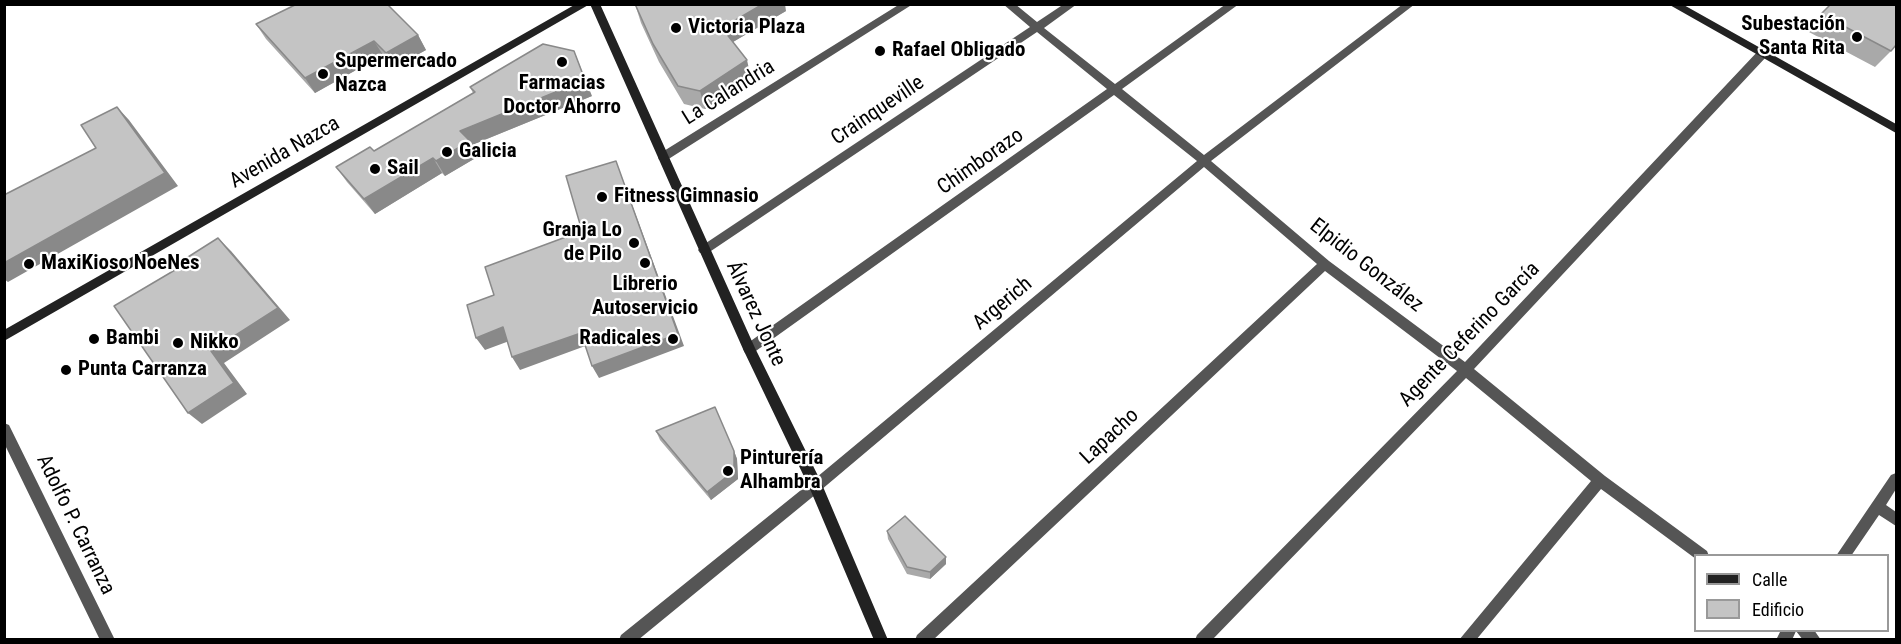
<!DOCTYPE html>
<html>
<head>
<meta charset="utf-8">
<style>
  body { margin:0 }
  #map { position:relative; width:1901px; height:644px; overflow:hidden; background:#fff; font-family:"Roboto Condensed",sans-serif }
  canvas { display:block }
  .frame { position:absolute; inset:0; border:6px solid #000; pointer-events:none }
  .legend { position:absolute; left:1694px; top:554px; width:195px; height:78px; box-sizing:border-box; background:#fff; border:2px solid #999; margin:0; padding:8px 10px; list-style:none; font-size:18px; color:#000 }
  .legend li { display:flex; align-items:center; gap:12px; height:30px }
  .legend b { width:30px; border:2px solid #999 }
</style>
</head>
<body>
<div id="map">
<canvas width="1901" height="644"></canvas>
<div class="frame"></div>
<ul class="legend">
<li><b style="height:8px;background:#222"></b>Calle</li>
<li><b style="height:16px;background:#c4c4c4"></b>Edificio</li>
</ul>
</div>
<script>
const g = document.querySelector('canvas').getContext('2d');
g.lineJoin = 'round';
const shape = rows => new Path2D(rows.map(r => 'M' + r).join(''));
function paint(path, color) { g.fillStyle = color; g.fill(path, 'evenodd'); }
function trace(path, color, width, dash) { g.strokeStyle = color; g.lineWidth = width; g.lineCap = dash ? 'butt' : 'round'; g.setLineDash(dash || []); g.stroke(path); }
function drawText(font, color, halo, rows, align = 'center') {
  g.font = font + ' "Roboto Condensed",sans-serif'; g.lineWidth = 4.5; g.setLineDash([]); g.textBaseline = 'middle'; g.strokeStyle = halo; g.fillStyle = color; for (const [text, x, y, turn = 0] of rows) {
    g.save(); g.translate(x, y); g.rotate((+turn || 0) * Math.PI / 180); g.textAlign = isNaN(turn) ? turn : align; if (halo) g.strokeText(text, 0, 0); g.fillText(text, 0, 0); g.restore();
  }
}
paint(shape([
  [900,4,913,4,667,160,659,160,658,157,659,154,900,4],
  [1003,4,1015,4,1037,22,1064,4,1077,4,1044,28,1115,84,1226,4,1239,4,1122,89,1204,155,1403,4,1415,4,1211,161,1329,261,1465,362,1759,50,1767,50,1767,56,1474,369,1605,476,1707,551,1709,556,1696,556,1696,559,1601,489,1476,640,1459,640,1591,481,1466,378,1212,640,1195,640,1197,635,1457,371,1325,271,933,640,915,640,917,635,1317,264,1204,167,821,490,638,640,619,640,621,635,811,482,1197,161,1114,95,753,353,749,354,745,353,743,349,745,345,1107,89,1037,32,708,253,700,253,698,250,700,247,1030,27,1003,4],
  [4,423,9,425,115,640,100,640,4,443,4,423],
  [1896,473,1896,489,1886,505,1896,512,1896,526,1879,515,1851,556,1836,556,1891,475,1896,473],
  [1781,630,1814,630,1821,640,1803,640,1796,631,1792,640,1776,640,1781,630]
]), '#555');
paint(shape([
  [576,4,590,4,4,341,4,330,576,4],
  [590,4,600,4,755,348,821,482,888,640,874,640,810,489,743,349,590,4],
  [1668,4,1682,4,1896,124,1896,133,1668,4]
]), '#222');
paint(shape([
  [635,4,786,11,733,42,751,78,705,109,684,104,659,62,641,23],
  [1831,4,1891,51,1875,67,1807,31],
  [256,24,418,35,426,50,395,67,383,55,315,93,266,39],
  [470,87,592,96,472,145,479,156,445,176,442,173,375,214,347,182,336,167,374,151,473,93],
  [656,431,734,451,737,459,738,479,711,500,660,440],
  [887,531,946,557,946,564,930,579,907,574,888,539]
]), '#a9a9a9');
paint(shape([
  [763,4,785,4,786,11,726,46,722,28],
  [418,35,426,50,395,67,386,53],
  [374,41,383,55,315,93,305,78],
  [574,51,592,96,472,145,479,156,445,176,436,161,460,131],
  [747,60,751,78,705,109,700,91],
  [117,107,129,120,178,186,8,282,4,279,4,263,165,173],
  [433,158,442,173,375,214,364,199],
  [616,161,684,346,599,378,592,366],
  [218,238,231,251,290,320,224,363,247,394,202,424,188,413,211,351],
  [503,327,512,340,485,350,476,338],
  [581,333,588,345,520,370,512,357],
  [734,451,737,459,738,479,711,500,707,492],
  [946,557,946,564,930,579,930,572]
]), '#898989');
const building = shape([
  [297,4,387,4,418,35,386,53,374,41,305,78,256,24,297,4],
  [635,4,763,4,722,28,747,60,700,91,678,86,653,44,635,4],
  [1831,4,1896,4,1896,45,1891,51,1821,14,1831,4],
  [543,44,574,51,585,80,460,131,470,141,436,161,433,158,364,199,336,167,370,147,374,151,475,92,470,87,543,44],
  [117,107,165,173,4,263,4,195,96,148,81,125,117,107],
  [616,161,678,334,592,366,581,333,512,357,503,327,476,338,467,305,494,295,485,267,582,231,566,176,616,161],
  [218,238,278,308,211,351,234,383,188,413,114,306,180,267,177,264,218,238],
  [715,407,734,451,734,471,707,492,656,431,715,407],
  [905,516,946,557,930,572,907,567,887,531,905,516]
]);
paint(building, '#c4c4c4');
trace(building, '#898989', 1.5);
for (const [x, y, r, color] of [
  [676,28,6,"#000"],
  [1857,37,6,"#000"],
  [880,51,6,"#000"],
  [562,62,6,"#000"],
  [323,74,6,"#000"],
  [447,152,6,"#000"],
  [375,169,6,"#000"],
  [602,197,6,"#000"],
  [634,243,6,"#000"],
  [645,263,6,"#000"],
  [29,264,6,"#000"],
  [94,339,6,"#000"],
  [673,339,6,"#000"],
  [178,343,6,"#000"],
  [66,370,6,"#000"],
  [728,471,6,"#000"]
]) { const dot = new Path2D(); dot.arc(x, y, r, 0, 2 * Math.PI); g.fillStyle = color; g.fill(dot); trace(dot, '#fff', 2); }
drawText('bold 21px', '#000', '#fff', [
  ["Subestación",1845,25,"right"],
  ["Santa Rita",1845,49,"right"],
  ["Victoria Plaza",688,28],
  ["Rafael Obligado",892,51],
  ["Supermercado",335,62],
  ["Nazca",335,86],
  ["Farmacias",562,84,"center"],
  ["Doctor Ahorro",562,108,"center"],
  ["Galicia",459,152],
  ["Sail",387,169],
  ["Fitness Gimnasio",614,197],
  ["Granja Lo",622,231,"right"],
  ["de Pilo",622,255,"right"],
  ["MaxiKioso NoeNes",41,264],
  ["Librerio",645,285,"center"],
  ["Autoservicio",645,309,"center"],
  ["Bambi",106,339],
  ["Radicales",661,339,"right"],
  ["Nikko",190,343],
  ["Punta Carranza",78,370],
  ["Pinturería",740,459],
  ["Alhambra",740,483]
], 'left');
drawText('21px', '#000', '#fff', [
  ["La Calandria",729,93,-32],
  ["Crainqueville",878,111,-34],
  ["Avenida Nazca",285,153,-30],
  ["Chimborazo",981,162,-35],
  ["Elpidio González",1366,266,38],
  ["Argerich",1003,304,-40],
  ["Álvarez Jonte",755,314,65],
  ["Agente Ceferino García",1470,335,-46],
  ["Lapacho",1110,437,-43],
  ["Adolfo P. Carranza",75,525,64]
]);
</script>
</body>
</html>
